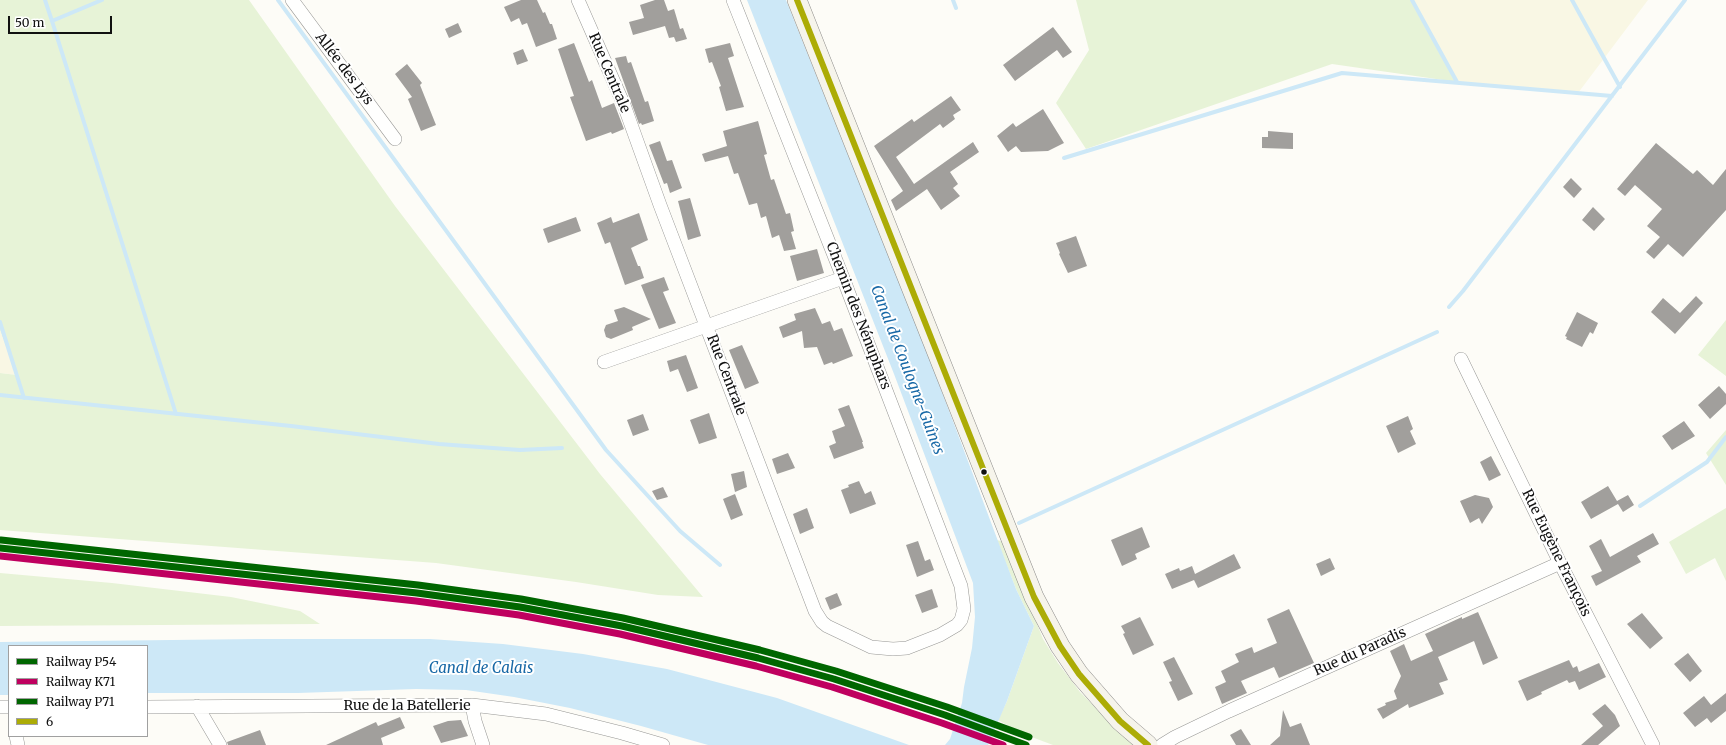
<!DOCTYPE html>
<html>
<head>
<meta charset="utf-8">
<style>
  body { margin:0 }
  #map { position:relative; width:1726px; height:745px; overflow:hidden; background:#fdfcf7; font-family:Merriweather,serif }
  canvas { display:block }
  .legend { position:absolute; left:8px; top:645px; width:140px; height:92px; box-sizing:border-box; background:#fff; border:1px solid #a0a0a0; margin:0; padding:5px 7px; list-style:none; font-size:12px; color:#111 }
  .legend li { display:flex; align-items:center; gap:8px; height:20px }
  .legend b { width:20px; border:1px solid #a0a0a0 }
  .scale { position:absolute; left:8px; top:16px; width:104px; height:18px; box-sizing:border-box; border:2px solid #111; border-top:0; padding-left:5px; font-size:12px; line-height:14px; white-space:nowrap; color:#111; -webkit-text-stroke:3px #fff; paint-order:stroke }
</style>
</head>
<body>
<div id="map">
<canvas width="1726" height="745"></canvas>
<ul class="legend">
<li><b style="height:5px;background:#060"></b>Railway P54</li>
<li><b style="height:5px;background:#bf005f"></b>Railway K71</li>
<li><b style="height:5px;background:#060"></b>Railway P71</li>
<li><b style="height:5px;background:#acac06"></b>6</li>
</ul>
<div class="scale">50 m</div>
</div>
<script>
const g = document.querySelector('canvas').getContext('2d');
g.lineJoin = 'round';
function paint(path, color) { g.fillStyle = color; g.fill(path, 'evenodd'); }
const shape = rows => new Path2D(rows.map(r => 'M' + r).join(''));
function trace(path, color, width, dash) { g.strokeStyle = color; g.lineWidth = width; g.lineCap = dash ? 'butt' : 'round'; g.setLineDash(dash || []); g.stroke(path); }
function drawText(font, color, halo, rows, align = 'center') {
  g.font = font + ' Merriweather,serif'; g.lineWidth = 4; g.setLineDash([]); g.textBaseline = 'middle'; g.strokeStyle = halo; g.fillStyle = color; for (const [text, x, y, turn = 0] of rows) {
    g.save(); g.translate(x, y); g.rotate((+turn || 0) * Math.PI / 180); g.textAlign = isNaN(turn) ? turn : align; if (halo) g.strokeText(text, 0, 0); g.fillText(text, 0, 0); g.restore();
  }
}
paint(shape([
  [1412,0,1648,0,1578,93,1457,82],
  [0,330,17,375,0,373]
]), '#f9f7e4');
paint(shape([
  [0,0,249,0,395,206,600,474,703,597,658,595,576,582,436,563,0,530,0,373,17,375,0,330],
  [1076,0,1412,0,1457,82,1332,64,1086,149,1056,103,1089,50],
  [1726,320,1726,376,1698,355],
  [1726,430,1726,485,1706,453],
  [1726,508,1726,581,1715,558,1686,574,1669,542],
  [997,540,1004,542,1043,639,1058,663,1080,692,1133,745,1053,745,1021,733,998,720,1007,701,1034,626,1016,589],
  [0,573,112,583,231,597,300,611,320,624,0,626]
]), '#e7f3d7');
paint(shape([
  [747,0,786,0,927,352,1016,589,1034,626,1007,701,988,745,945,745,950,739,962,703,964,687,972,648,975,617,973,583,894,374],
  [257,639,430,639,503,644,583,654,667,669,777,698,909,745,708,745,641,726,570,708,514,697,466,690,416,689,298,693,147,693,147,646,9,646,9,695,0,695,0,642]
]), '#cde8f7');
trace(shape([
  [45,0,52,21],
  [102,0,52,21,176,414],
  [278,0,606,450,680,531,720,565],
  [953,0,956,8],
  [1412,0,1457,82],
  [1572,0,1620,87],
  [1064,158,1342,73,1612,96],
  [1449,307,1463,291,1685,0],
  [0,322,24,398],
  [0,395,291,426,439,444,520,450,562,448],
  [1640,506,1707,462,1726,437],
  [1019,523,1437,332]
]), '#cde8f7', 4);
paint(shape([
  [521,0,537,0,543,13,545,12,550,24,552,24,557,39,536,47,527,23,522,25,519,18,511,22,504,7],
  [655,0,664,0,668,11,674,9,680,29,683,28,687,39,676,42,674,37,669,38,665,26,633,35,629,22,644,18,640,5],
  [458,23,462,32,449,38,445,29],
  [1053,27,1072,52,1063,58,1057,50,1015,81,1003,65],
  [574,43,589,82,592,80,602,108,614,103,624,129,612,134,611,132,586,141,570,97,574,96,558,49],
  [730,43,734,56,728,58,744,107,726,111,719,87,721,86,712,62,709,63,705,49],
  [523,49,528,61,517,65,513,53],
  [626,56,628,63,631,62,645,102,648,101,654,121,642,125,641,123,639,124,615,58],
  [407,64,422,83,420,85,436,125,421,131,408,99,412,97,395,74],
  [951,96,961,110,953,115,955,119,943,128,940,124,896,157,914,184,973,142,979,152,950,172,958,184,953,188,960,196,941,210,927,189,896,211,891,200,903,191,874,146,912,119,914,122],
  [1043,109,1064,143,1048,151,1021,152,1016,146,1008,152,997,136,1013,123,1016,127],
  [758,121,767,154,764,155,771,180,774,179,786,214,790,213,794,231,791,232,796,249,784,251,779,235,772,238,766,216,761,218,757,203,749,205,738,173,734,174,728,156,705,162,702,154,727,146,723,131],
  [1268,131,1293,133,1293,149,1262,148,1262,137,1268,137],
  [660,141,667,161,672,160,682,188,670,193,667,183,664,184,649,145],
  [1656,143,1693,174,1697,170,1713,185,1726,169,1726,210,1683,257,1668,244,1654,259,1646,252,1660,237,1647,226,1662,209,1635,185,1625,196,1617,189],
  [1571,178,1582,189,1574,198,1563,187],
  [690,198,701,236,688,240,678,201],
  [1593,207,1605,219,1594,231,1582,220],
  [639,213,648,240,631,248,638,266,640,266,644,278,625,285,610,242,605,244,597,223,611,217,613,223],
  [576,217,581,231,548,243,543,229],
  [1076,236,1087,266,1068,273,1059,254,1060,253,1056,243],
  [817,249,824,273,797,281,790,256],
  [664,277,669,290,663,292,676,323,659,329,641,285],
  [1696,296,1703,303,1675,334,1651,312,1663,298,1680,313],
  [624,307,651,319,632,327,633,330,611,339,606,337,604,330,606,325,618,321,614,310],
  [815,308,822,324,830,321,834,331,842,328,853,356,833,364,832,362,824,365,817,347,804,348,802,331,783,338,779,327,796,320,794,314],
  [1577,312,1598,323,1593,334,1590,332,1582,347,1566,339,1567,337,1565,336],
  [742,345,759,383,745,389,729,350],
  [686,355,698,388,687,392,678,369,670,372,667,361],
  [1719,386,1726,394,1726,404,1710,419,1698,405],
  [849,405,863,442,862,442,864,448,834,459,829,446,836,443,832,431,845,426,838,409],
  [709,413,717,438,699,444,690,420],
  [643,414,649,430,633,436,627,420],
  [1408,416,1413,429,1410,431,1416,444,1398,453,1386,426],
  [1684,421,1695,436,1672,450,1662,436],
  [788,453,795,468,777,474,772,459],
  [1491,456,1501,475,1489,481,1480,462],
  [744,471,747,487,735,492,731,474],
  [859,481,865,494,871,491,876,504,850,514,841,490,849,487,848,485],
  [1608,486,1617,501,1628,495,1634,505,1623,512,1618,504,1591,519,1581,502],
  [663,487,668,497,657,500,652,491],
  [735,494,743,515,731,520,723,499],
  [1475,495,1489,498,1493,507,1482,524,1479,518,1470,523,1460,501],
  [807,508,814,528,800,534,793,514],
  [1142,527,1150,547,1135,554,1137,559,1122,566,1111,540],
  [1653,533,1659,544,1637,556,1641,562,1596,586,1591,576,1602,571,1589,546,1601,539,1610,557],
  [918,541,925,561,930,559,934,570,917,577,906,545],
  [1234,554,1241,568,1198,588,1194,580,1172,589,1165,574,1179,568,1180,571,1192,566,1195,574],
  [1330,558,1335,569,1321,576,1316,564],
  [932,589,938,607,922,613,915,595],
  [837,593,842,605,830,610,825,598],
  [1289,609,1314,663,1279,678,1274,667,1241,681,1247,693,1222,704,1215,687,1226,682,1221,671,1239,662,1235,654,1252,647,1254,653,1277,643,1267,619],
  [1478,612,1498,658,1483,665,1474,641,1438,657,1448,680,1439,683,1444,694,1409,708,1408,704,1383,719,1377,709,1386,705,1385,703,1397,699,1394,691,1401,676,1390,651,1404,644,1411,661,1433,651,1425,634,1462,617,1462,619],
  [1642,613,1663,638,1650,649,1627,624],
  [1140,617,1154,645,1133,655,1123,634,1125,633,1121,626],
  [1688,653,1702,671,1690,682,1674,664],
  [1174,657,1193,694,1178,701,1169,682,1172,681,1163,662],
  [1569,660,1573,668,1577,666,1579,672,1599,663,1606,677,1579,690,1575,681,1569,683,1567,680,1541,692,1542,694,1527,701,1518,681],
  [1726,693,1726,711,1711,723,1707,718,1695,727,1683,713,1704,696,1711,705],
  [1605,704,1615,715,1620,726,1598,745,1581,745,1603,726,1592,714],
  [1283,710,1290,727,1301,723,1310,745,1270,745,1280,736],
  [400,717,405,728,381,738,383,745,326,745,376,722,378,726],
  [461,720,468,736,441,743,433,726,448,721],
  [1241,729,1251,745,1236,745,1230,735],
  [260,730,266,745,228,745,227,742]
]), '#a19f9c');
const street = shape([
  [292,0,395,139],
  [578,0,624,105,660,205,815,611,822,622,827,626,871,647,893,649,907,648,940,635,957,625,961,620,964,609,961,586,843,278,733,0],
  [1461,359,1560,563,1653,745],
  [604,362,843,278],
  [472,705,475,721,483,745],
  [197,706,220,745],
  [0,707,9,707],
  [147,707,472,705,546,714,622,733,663,745],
  [16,736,18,745],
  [1162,745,1175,737,1229,711,1560,563]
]);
const secondary = shape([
  [797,0,1034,597,1060,646,1079,674,1120,721,1148,745]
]);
trace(street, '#979795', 14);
trace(secondary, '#8e8d8b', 20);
trace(street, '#fffffe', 13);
trace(secondary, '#f6f4eb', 19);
trace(shape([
  [797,0,1034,597,1060,646,1079,674,1120,721,1148,745]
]), '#acac06', 6);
trace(shape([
  [0,548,417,593,520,607,622,626,758,658,834,679,945,715,1026,745]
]), '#060', 7);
trace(shape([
  [0,556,416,601,519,615,620,634,756,666,832,687,942,723,1003,745]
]), '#bf005f', 7);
trace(shape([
  [1,540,418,585,521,599,623,618,760,650,836,671,947,707,1029,737]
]), '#060', 7);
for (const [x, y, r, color] of [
  [984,472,3.5,"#111"]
]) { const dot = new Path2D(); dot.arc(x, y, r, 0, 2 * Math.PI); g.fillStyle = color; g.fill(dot); trace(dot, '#fff', 1.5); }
drawText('14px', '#111', '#fff', [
  ["Allée des Lys",344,69,53],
  ["Rue Centrale",609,73,67],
  ["Chemin des Nénuphars",858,316,69],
  ["Rue Centrale",726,375,69],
  ["Rue Eugène François",1556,553,64],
  ["Rue du Paradis",1360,652,-24],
  ["Rue de la Batellerie",407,706]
]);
drawText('italic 15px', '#1768a6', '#fff', [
  ["Canal de Coulogne-Guînes",907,370,69],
  ["Canal de Calais",481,669]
]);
</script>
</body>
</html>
